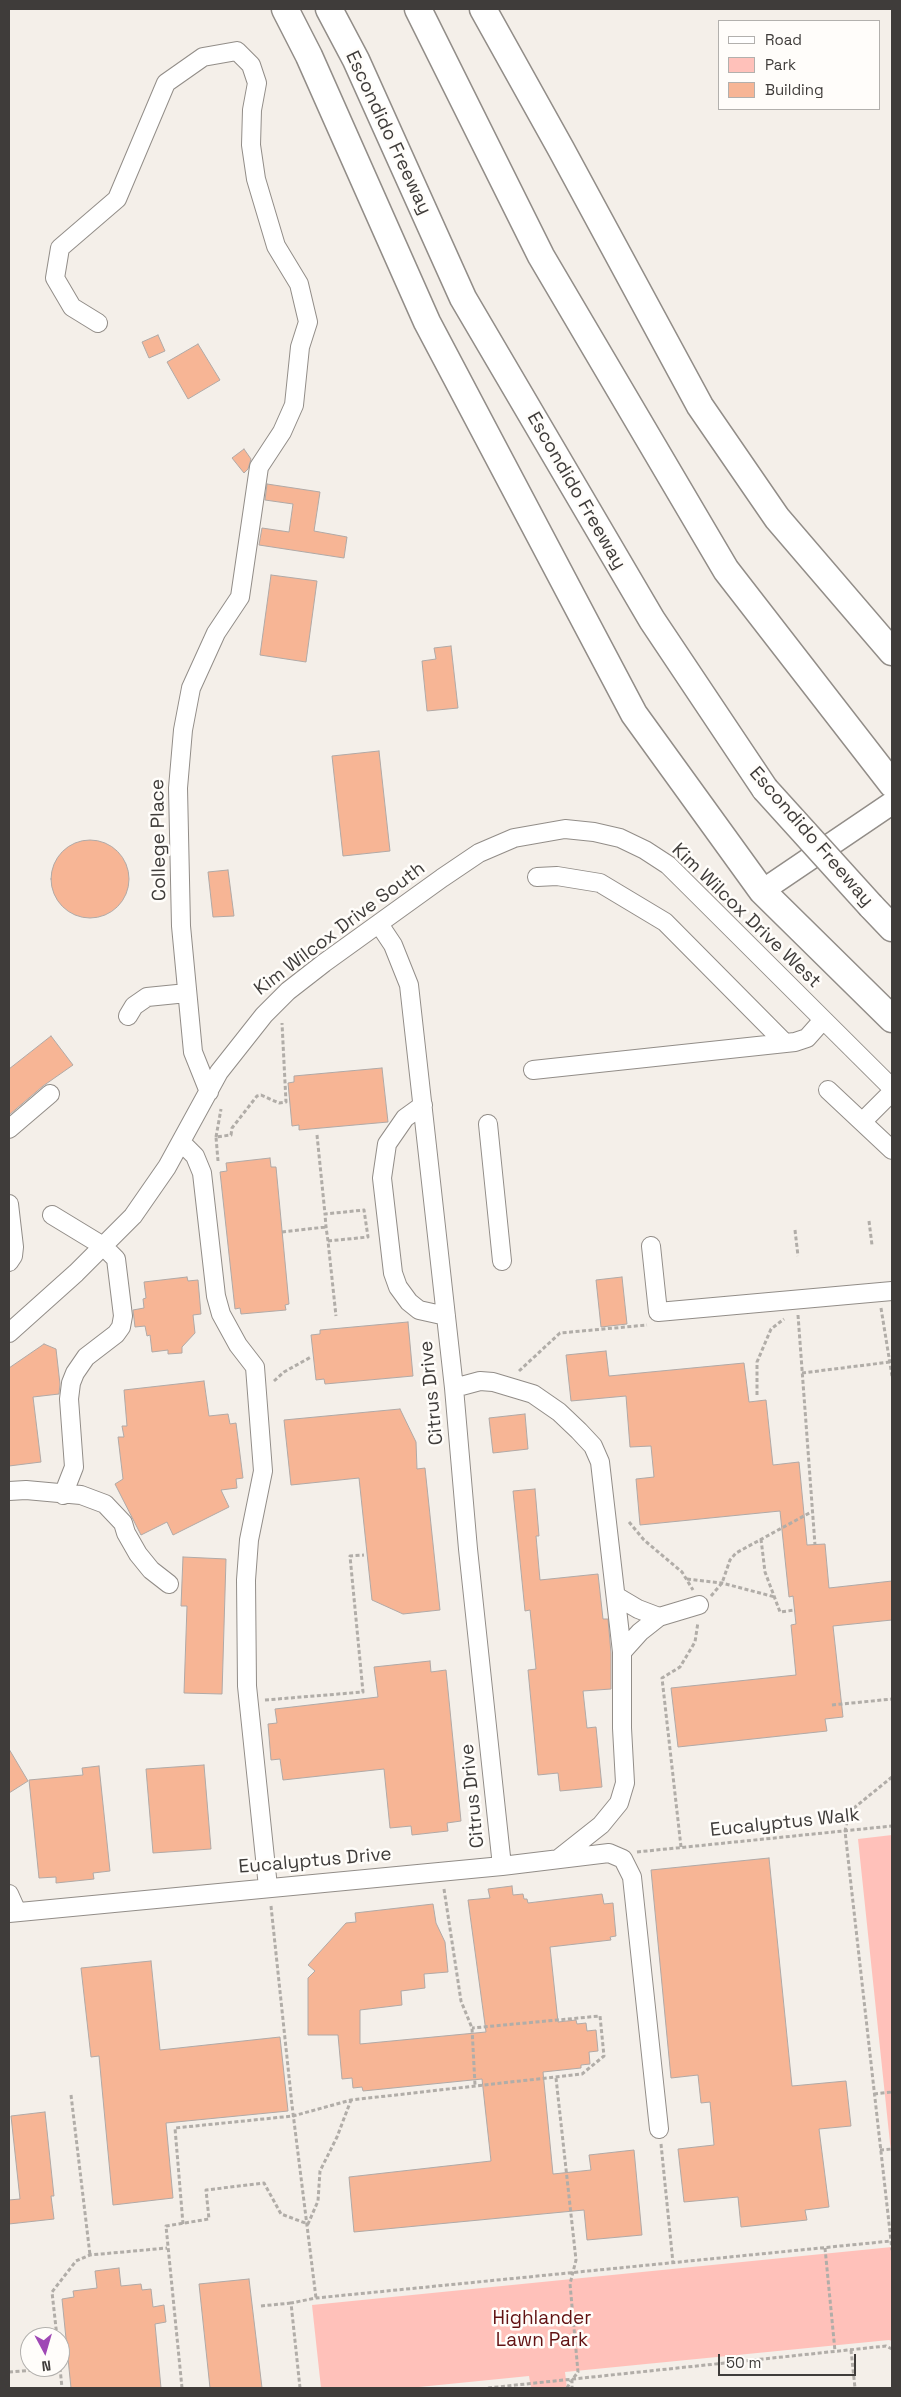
<!DOCTYPE html>
<html>
<head>
<meta charset="utf-8">
<style>
  body { margin:0 }
  #map { position:relative; width:901px; height:2397px; overflow:hidden; background:#f4efe9; font-family:"Space Grotesk",sans-serif }
  canvas { display:block }
  .frame { position:absolute; inset:0; border:10px solid #3f3c3a; pointer-events:none }
  .legend { position:absolute; left:718px; top:20px; width:162px; height:90px; box-sizing:border-box; background:#fffdfa; border:1px solid #b2b0ad; margin:0; padding:6px 9px; list-style:none; font-size:15px; color:#3f3c3a }
  .legend li { display:flex; align-items:center; gap:10px; height:25px }
  .legend b { width:25px; border:1px solid #b2b0ad }
  .north { position:absolute; left:20px; top:2327px; width:50px; height:50px; box-sizing:border-box; background:#fffdfa; border:1px solid #b2b0ad; border-radius:50%; rotate:174deg; font-size:14px; font-weight:700; line-height:20px; text-align:center; color:#3f3c3a }
  .north::after { content:''; display:block; margin:auto; width:18px; height:22px; background:#9f48b5; clip-path:polygon(50% 0,100% 100%,50% 72%,0 100%) }
  .scale { position:absolute; left:718px; top:2354px; width:138px; height:22px; box-sizing:border-box; border:2px solid #3f3c3a; border-top:0; padding-left:6px; font-size:15px; line-height:18px; white-space:nowrap; color:#3f3c3a; -webkit-text-stroke:4px #fffdfa; paint-order:stroke }
</style>
</head>
<body>
<div id="map">
<canvas width="901" height="2397"></canvas>
<div class="frame"></div>
<ul class="legend">
<li><b style="height:6px;background:#fff"></b>Road</li>
<li><b style="height:14px;background:#ffc1ba"></b>Park</li>
<li><b style="height:14px;background:#f7b595"></b>Building</li>
</ul>
<div class="north">N</div>
<div class="scale">50 m</div>
</div>
<script>
const g = document.querySelector('canvas').getContext('2d');
g.lineJoin = 'round';
function paint(path, color) { g.fillStyle = color; g.fill(path, 'evenodd'); }
const shape = rows => new Path2D(rows.map(r => 'M' + r).join(''));
function trace(path, color, width, dash) { g.strokeStyle = color; g.lineWidth = width; g.lineCap = dash ? 'butt' : 'round'; g.setLineDash(dash || []); g.stroke(path); }
function drawText(font, color, halo, rows, align = 'center') {
  g.font = font + ' "Space Grotesk",sans-serif'; g.lineWidth = 5; g.setLineDash([]); g.textBaseline = 'middle'; g.strokeStyle = halo; g.fillStyle = color; for (const [text, x, y, turn = 0] of rows) {
    g.save(); g.translate(x, y); g.rotate((+turn || 0) * Math.PI / 180); g.textAlign = isNaN(turn) ? turn : align; if (halo) g.strokeText(text, 0, 0); g.fillText(text, 0, 0); g.restore();
  }
}
paint(shape([
  [892,1835,892,2162,858,1839],
  [892,2247,892,2341,889,2340,565,2372,567,2388,531,2388,529,2376,409,2388,321,2388,312,2305]
]), '#ffc1ba');
const building = shape([
  [158,335,165,351,149,358,142,342,158,335],
  [198,344,220,380,188,399,167,362,198,344],
  [244,449,251,459,248,469,244,473,232,458,244,449],
  [267,484,320,492,314,531,347,537,344,558,259,545,262,528,289,532,293,504,265,500,267,484],
  [271,575,317,581,306,662,260,655,271,575],
  [451,646,458,708,427,711,422,661,436,659,434,648,451,646],
  [379,751,390,851,343,856,332,756,379,751],
  '51 879a39 39 0 1 1 78 0a39 39 0 1 1-78 0Z',
  [228,870,234,916,213,917,208,872,228,870],
  [51,1036,73,1065,43,1086,9,1115,9,1069,51,1036],
  [382,1068,388,1122,299,1130,299,1125,292,1126,288,1083,294,1082,294,1076,382,1068],
  [270,1158,271,1167,276,1167,289,1304,285,1305,286,1310,241,1314,240,1308,235,1309,220,1172,227,1171,226,1163,270,1158],
  [187,1277,188,1281,198,1280,201,1314,193,1315,195,1333,182,1347,182,1353,168,1354,168,1350,152,1352,150,1335,147,1336,145,1326,135,1327,133,1310,144,1308,143,1299,146,1298,144,1282,187,1277],
  [622,1277,627,1324,601,1327,596,1280,622,1277],
  [408,1322,413,1376,325,1384,324,1379,316,1380,311,1335,320,1334,320,1330,408,1322],
  [44,1344,56,1349,60,1384,59,1394,33,1397,41,1462,9,1466,9,1368,44,1344],
  [606,1351,609,1376,744,1363,749,1402,766,1400,773,1465,799,1462,807,1545,825,1544,829,1588,892,1581,892,1620,833,1626,843,1717,825,1719,827,1731,678,1747,671,1688,796,1675,791,1625,796,1624,793,1596,789,1597,780,1511,640,1525,636,1479,654,1477,651,1446,630,1447,626,1396,571,1401,566,1355,606,1351],
  [204,1381,209,1416,228,1414,230,1424,236,1423,243,1478,236,1479,237,1488,221,1490,229,1507,173,1535,167,1522,141,1535,115,1484,123,1479,118,1437,124,1437,122,1426,127,1426,124,1390,204,1381],
  [400,1409,416,1442,417,1469,425,1468,440,1610,403,1614,372,1600,359,1478,291,1485,284,1420,400,1409],
  [525,1414,528,1449,493,1453,489,1418,525,1414],
  [535,1489,539,1536,536,1536,540,1580,598,1574,603,1619,608,1619,611,1653,611,1689,583,1691,587,1728,596,1727,602,1787,560,1791,558,1773,538,1775,528,1670,536,1669,530,1610,525,1611,513,1491,535,1489],
  [183,1557,226,1559,222,1694,184,1693,187,1606,181,1606,183,1557],
  [430,1661,431,1672,446,1670,461,1821,447,1823,448,1831,412,1835,411,1826,390,1828,384,1769,283,1780,280,1759,271,1760,268,1724,277,1723,275,1709,378,1697,374,1667,430,1661],
  [9,1749,28,1781,9,1793,9,1749],
  [204,1765,211,1849,153,1853,146,1769,204,1765],
  [99,1766,110,1871,93,1873,94,1879,56,1883,56,1877,39,1878,29,1780,83,1775,82,1768,99,1766],
  [769,1858,792,2086,846,2081,851,2126,819,2129,829,2207,805,2210,807,2220,741,2227,738,2197,684,2202,678,2149,714,2145,710,2102,701,2103,698,2075,671,2078,651,1870,769,1858],
  [512,1886,513,1895,523,1894,524,1899,527,1899,528,1903,602,1894,604,1904,613,1903,616,1936,610,1937,611,1940,550,1947,558,2022,576,2020,577,2024,586,2023,587,2031,596,2030,598,2051,589,2052,590,2064,581,2065,581,2068,543,2072,553,2174,591,2170,589,2155,634,2150,642,2235,587,2240,584,2210,354,2232,349,2177,491,2161,482,2079,363,2091,362,2087,353,2088,352,2078,342,2079,338,2035,308,2035,308,1978,315,1971,308,1965,346,1923,356,1922,355,1913,433,1904,436,1923,445,1942,448,1972,424,1974,425,1988,401,1991,402,2005,360,2010,360,2044,486,2032,468,1900,490,1898,488,1889,512,1886],
  [151,1961,160,2050,280,2037,288,2111,166,2123,173,2198,113,2205,99,2056,91,2057,81,1968,151,1961],
  [45,2112,54,2196,51,2196,54,2219,9,2224,9,2200,20,2199,11,2116,45,2112],
  [119,2268,121,2286,141,2284,142,2290,151,2289,153,2307,164,2305,166,2322,155,2324,161,2388,71,2388,62,2299,74,2297,73,2291,97,2288,95,2271,119,2268],
  [249,2279,262,2388,210,2388,199,2284,249,2279]
]);
paint(building, '#f7b595');
trace(building, '#b0a9a6', 1);
const minor = shape([
  [98,323,72,307,55,278,60,248,117,199,166,83,203,57,237,51,251,65,257,83,252,110,251,145,256,179,276,246,299,284,308,322,300,347,294,405,282,432,259,467,240,597,216,633,191,688,183,730,178,788,181,926,193,1052,209,1092],
  [537,877,557,876,600,883,665,922,785,1043],
  [379,924,393,945,409,985,454,1388,468,1549,502,1866],
  [128,1016,134,1006,147,997,187,993],
  [533,1070,795,1042,807,1038,823,1020],
  [828,1090,892,1150],
  [423,1105,405,1118,387,1144,382,1178,393,1273,398,1287,409,1302,419,1310,446,1316],
  [863,1121,892,1092],
  [488,1124,502,1261],
  [9,1129,50,1094],
  [181,1142,195,1156,202,1173,216,1296,221,1314,238,1345,255,1367,263,1471,249,1540,246,1580,247,1686,268,1887],
  [9,1204,14,1247,13,1256,9,1262],
  [52,1215,103,1246,116,1259,123,1316,121,1327,116,1334,86,1357,75,1373,71,1383,69,1399,74,1467,63,1495],
  [651,1246,658,1312,892,1291],
  [9,1333,76,1273,133,1216,167,1167,219,1072,264,1015,288,991,324,963,442,878,479,853,514,838,565,829,594,832,620,838,645,850,668,865,892,1088],
  [454,1388,480,1381,493,1382,533,1394,559,1412,579,1431,593,1446,600,1462,622,1652,622,1728,625,1783,619,1803,601,1825,558,1859],
  [9,1491,26,1490,81,1495,105,1504,123,1523,126,1533,138,1554,151,1570,169,1584],
  [616,1596,638,1609,659,1617,640,1632,622,1652],
  [659,1617,699,1605],
  [9,1894,17,1912],
  [9,1913,502,1866,609,1853,623,1859,632,1877,659,2129]
]);
const major = shape([
  [762,891,892,803]
]);
const highway = shape([
  [285,9,309,56,427,322,634,714,762,891,892,1019],
  [329,9,356,60,463,298,652,620,765,789],
  [418,9,541,256,726,570,892,784],
  [483,9,561,149,700,406,777,518,892,652],
  [871,906,892,928]
]);
trace(minor, '#928d88', 20);
trace(major, '#928d88', 25);
trace(highway, '#928d88', 29);
trace(shape([
  [317,1135,325,1214],
  [216,1137,221,1109],
  [218,1161,216,1137,231,1135,232,1128,257,1096,261,1095,279,1103,286,1102,282,1023],
  [869,1221,872,1245],
  [795,1230,798,1256],
  [282,1232,326,1227],
  [328,1241,368,1237,364,1210,325,1214,326,1227,328,1241,336,1316],
  [881,1308,892,1376],
  [798,1315,815,1545],
  [519,1371,560,1333,647,1325],
  [802,1373,890,1362],
  [274,1381,284,1372,311,1357],
  [757,1395,757,1362,771,1329,784,1319],
  [629,1522,644,1540,682,1572,693,1590],
  [761,1539,765,1572,780,1612,795,1610],
  [687,1579,722,1583,775,1597],
  [711,1596,722,1583,730,1560,736,1553,813,1511],
  [265,1700,363,1692,350,1556,364,1555],
  [832,1705,892,1699],
  [892,1777,849,1812,845,1831,892,2250],
  [681,1847,662,1678,680,1667,695,1642,698,1622],
  [637,1852,892,1826],
  [444,1889,461,2001,472,2028,475,2085],
  [271,1906,292,2105,316,2298],
  [556,2078,576,2260,570,2284,578,2372,572,2380,572,2388],
  [874,2094,892,2092],
  [71,2095,90,2255],
  [661,2144,673,2263],
  [880,2150,892,2149],
  [183,2224,175,2128,293,2116,351,2100,582,2074,604,2056,600,2016,472,2028],
  [825,2248,835,2351],
  [261,2306,291,2303],
  [57,2337,52,2292,76,2261,90,2255,167,2248],
  [851,2350,855,2388],
  [60,2368,62,2388],
  [9,2372,60,2368],
  [182,2388,166,2226,209,2219,206,2190,264,2183,281,2214,308,2224,318,2201,320,2171,337,2137,351,2100],
  [300,2388,291,2303,316,2298,891,2241],
  [488,2388,886,2346,892,2349],
  [567,2388,571,2381]
]), '#b1ada8', 3, [4, 2.5]);
trace(minor, '#fff', 18);
trace(major, '#fff', 22);
trace(highway, '#fff', 26);
const highwayBridge = shape([
  [765,789,871,906]
]);
trace(highwayBridge, '#928d88', 29, []);
trace(highwayBridge, '#fff', 26);
drawText('19px', '#3f3c3a', '#fffdfa', [
  ["Escondido Freeway",388,133,65],
  ["Escondido Freeway",576,491,60],
  ["Escondido Freeway",811,837,49],
  ["College Place",159,840,-91],
  ["Kim Wilcox Drive West",746,916,44],
  ["Kim Wilcox Drive South",340,929,-37],
  ["Citrus Drive",432,1393,-96],
  ["Citrus Drive",473,1796,-96],
  ["Eucalyptus Walk",785,1823,-6],
  ["Eucalyptus Drive",315,1861,-5]
]);
drawText('19px', '#621213', '#fffdfa', [
  ["Highlander",542,2319],
  ["Lawn Park",542,2341]
]);
</script>
</body>
</html>
